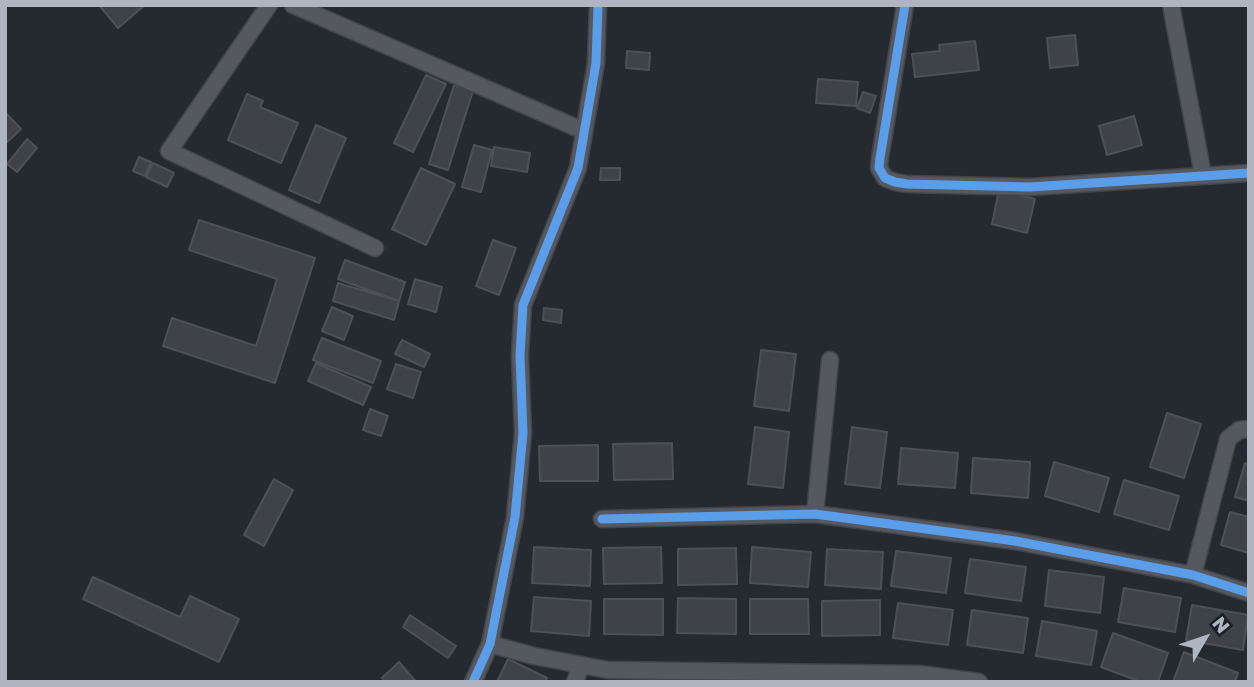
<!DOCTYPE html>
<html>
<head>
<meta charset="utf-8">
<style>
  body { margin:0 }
  #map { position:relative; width:1254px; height:687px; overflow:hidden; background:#252930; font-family:"Golos Text",sans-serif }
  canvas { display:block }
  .frame { position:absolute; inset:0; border:7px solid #aeb5c1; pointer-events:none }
  .north { position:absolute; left:1170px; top:603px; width:70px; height:70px; -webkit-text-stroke:5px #1a1f29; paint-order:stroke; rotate:51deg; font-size:19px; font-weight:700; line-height:28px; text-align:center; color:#aeb5c1 }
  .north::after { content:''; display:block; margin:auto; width:24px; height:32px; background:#aeb5c1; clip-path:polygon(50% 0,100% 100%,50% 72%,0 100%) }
</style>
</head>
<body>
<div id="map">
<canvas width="1254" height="687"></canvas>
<div class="frame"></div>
<div class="north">N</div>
</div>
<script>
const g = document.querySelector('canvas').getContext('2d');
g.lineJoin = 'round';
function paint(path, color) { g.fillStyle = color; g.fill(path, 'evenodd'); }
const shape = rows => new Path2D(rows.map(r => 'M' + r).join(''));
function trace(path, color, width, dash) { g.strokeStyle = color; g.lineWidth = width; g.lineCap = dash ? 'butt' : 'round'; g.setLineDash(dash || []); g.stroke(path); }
const building = shape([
  [99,5,145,5,118,28,99,5],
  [1075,35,1078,65,1050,68,1047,38,1075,35],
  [975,41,979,70,915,77,912,54,940,51,939,45,975,41],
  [627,51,650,53,649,70,626,68,627,51],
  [426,75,446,84,413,152,394,143,426,75],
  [818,79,858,82,856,106,816,103,818,79],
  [454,85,473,91,448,170,429,164,454,85],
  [863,92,876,96,870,113,857,108,863,92],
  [247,94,263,101,260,107,298,123,281,163,228,140,247,94],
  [5,112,21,129,5,144,5,112],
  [1134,116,1142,145,1107,155,1099,126,1134,116],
  [316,125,346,138,319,203,289,190,316,125],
  [27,139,37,148,17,172,7,164,27,139],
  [474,145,492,150,481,192,462,187,474,145],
  [494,147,530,153,527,172,491,166,494,147],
  [139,157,151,162,145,176,133,171,139,157],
  [153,163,174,173,167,187,146,177,153,163],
  [421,168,455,184,426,245,392,229,421,168],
  [601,168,620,168,620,180,600,180,601,168],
  [999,190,1035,199,1027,233,992,224,999,190],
  [199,220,315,258,275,383,163,346,172,318,256,346,277,279,189,250,199,220],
  [493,240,516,248,499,295,476,286,493,240],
  [345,260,405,282,399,301,338,279,345,260],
  [415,279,442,287,436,312,408,304,415,279],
  [338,283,399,301,394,320,333,301,338,283],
  [332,307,353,316,344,340,322,331,332,307],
  [544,308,562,310,561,323,543,320,544,308],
  [322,338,381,361,373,383,313,360,322,338],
  [402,340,430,354,424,367,395,354,402,340],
  [761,350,796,354,789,411,754,406,761,350],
  [316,363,371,387,363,405,308,381,316,363],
  [396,364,421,372,413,398,387,389,396,364],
  [370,409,388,416,381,436,363,430,370,409],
  [1167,413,1201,424,1184,478,1150,467,1167,413],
  [755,427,789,432,783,488,748,484,755,427],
  [852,427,887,432,880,488,845,484,852,427],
  [672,443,673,479,614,480,613,444,672,443],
  [598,445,598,481,540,481,539,446,598,445],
  [901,448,958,453,955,488,898,484,901,448],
  [973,458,1030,462,1028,498,971,493,973,458],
  [1054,462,1109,478,1099,512,1045,496,1054,462],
  [1245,463,1249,465,1249,501,1235,497,1245,463],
  [274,479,293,490,264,546,244,535,274,479],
  [1124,480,1179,496,1169,530,1114,514,1124,480],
  [1230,512,1249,517,1249,553,1221,545,1230,512],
  [534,547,591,550,590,586,532,583,534,547],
  [661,547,662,583,604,584,603,548,661,547],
  [752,547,811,552,808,587,750,583,752,547],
  [736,548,737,584,678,585,678,549,736,548],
  [827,549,883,552,881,589,825,585,827,549],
  [896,551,951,558,946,593,891,586,896,551],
  [970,559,1026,567,1021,601,965,593,970,559],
  [1049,570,1104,577,1100,613,1045,606,1049,570],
  [93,577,180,617,190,596,239,619,219,662,83,599,93,577],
  [1124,588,1181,598,1175,632,1118,622,1124,588],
  [534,597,591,601,589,636,531,631,534,597],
  [678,598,736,599,736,634,677,633,678,598],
  [604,599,663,599,663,635,604,634,604,599],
  [750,599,808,599,809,634,750,634,750,599],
  [880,600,880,635,822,636,822,601,880,600],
  [898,603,953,610,948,645,893,638,898,603],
  [1192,605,1248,615,1243,650,1186,640,1192,605],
  [972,610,1028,618,1023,653,967,645,972,610],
  [410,615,456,646,448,658,403,627,410,615],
  [1042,621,1097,631,1091,665,1036,656,1042,621],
  [1113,633,1168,653,1158,682,1141,682,1101,667,1113,633],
  [1184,652,1238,673,1235,682,1173,682,1184,652],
  [508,659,547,678,545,682,497,682,508,659],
  [399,662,416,682,386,682,382,678,399,662]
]);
paint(building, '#3f4248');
trace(building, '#4d5157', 2);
const street = shape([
  [269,5,169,151,375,248],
  [293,5,584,131],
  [905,5,880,158,879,168,885,178,895,182,907,184,1030,187,1249,173],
  [1171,5,1203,175],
  [815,514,830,360],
  [602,519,815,514,1015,541,1193,575,1249,593],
  [1193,575,1228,439,1239,430,1249,429],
  [490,644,534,656,608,670,919,674,979,682],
  [473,682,490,644,515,517,523,433,520,355,523,305,578,168,596,63,598,5],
  [575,682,581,665]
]);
trace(street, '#414449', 19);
trace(street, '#55585e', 16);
trace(shape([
  [905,5,880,158,879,168,885,178,895,182,907,184,1030,187,1249,173],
  [602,519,815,514,1015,541,1193,575,1249,593],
  [473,682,490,644,515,517,523,433,520,355,523,305,578,168,596,63,598,5]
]), '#5a9eea', 9);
</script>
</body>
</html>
